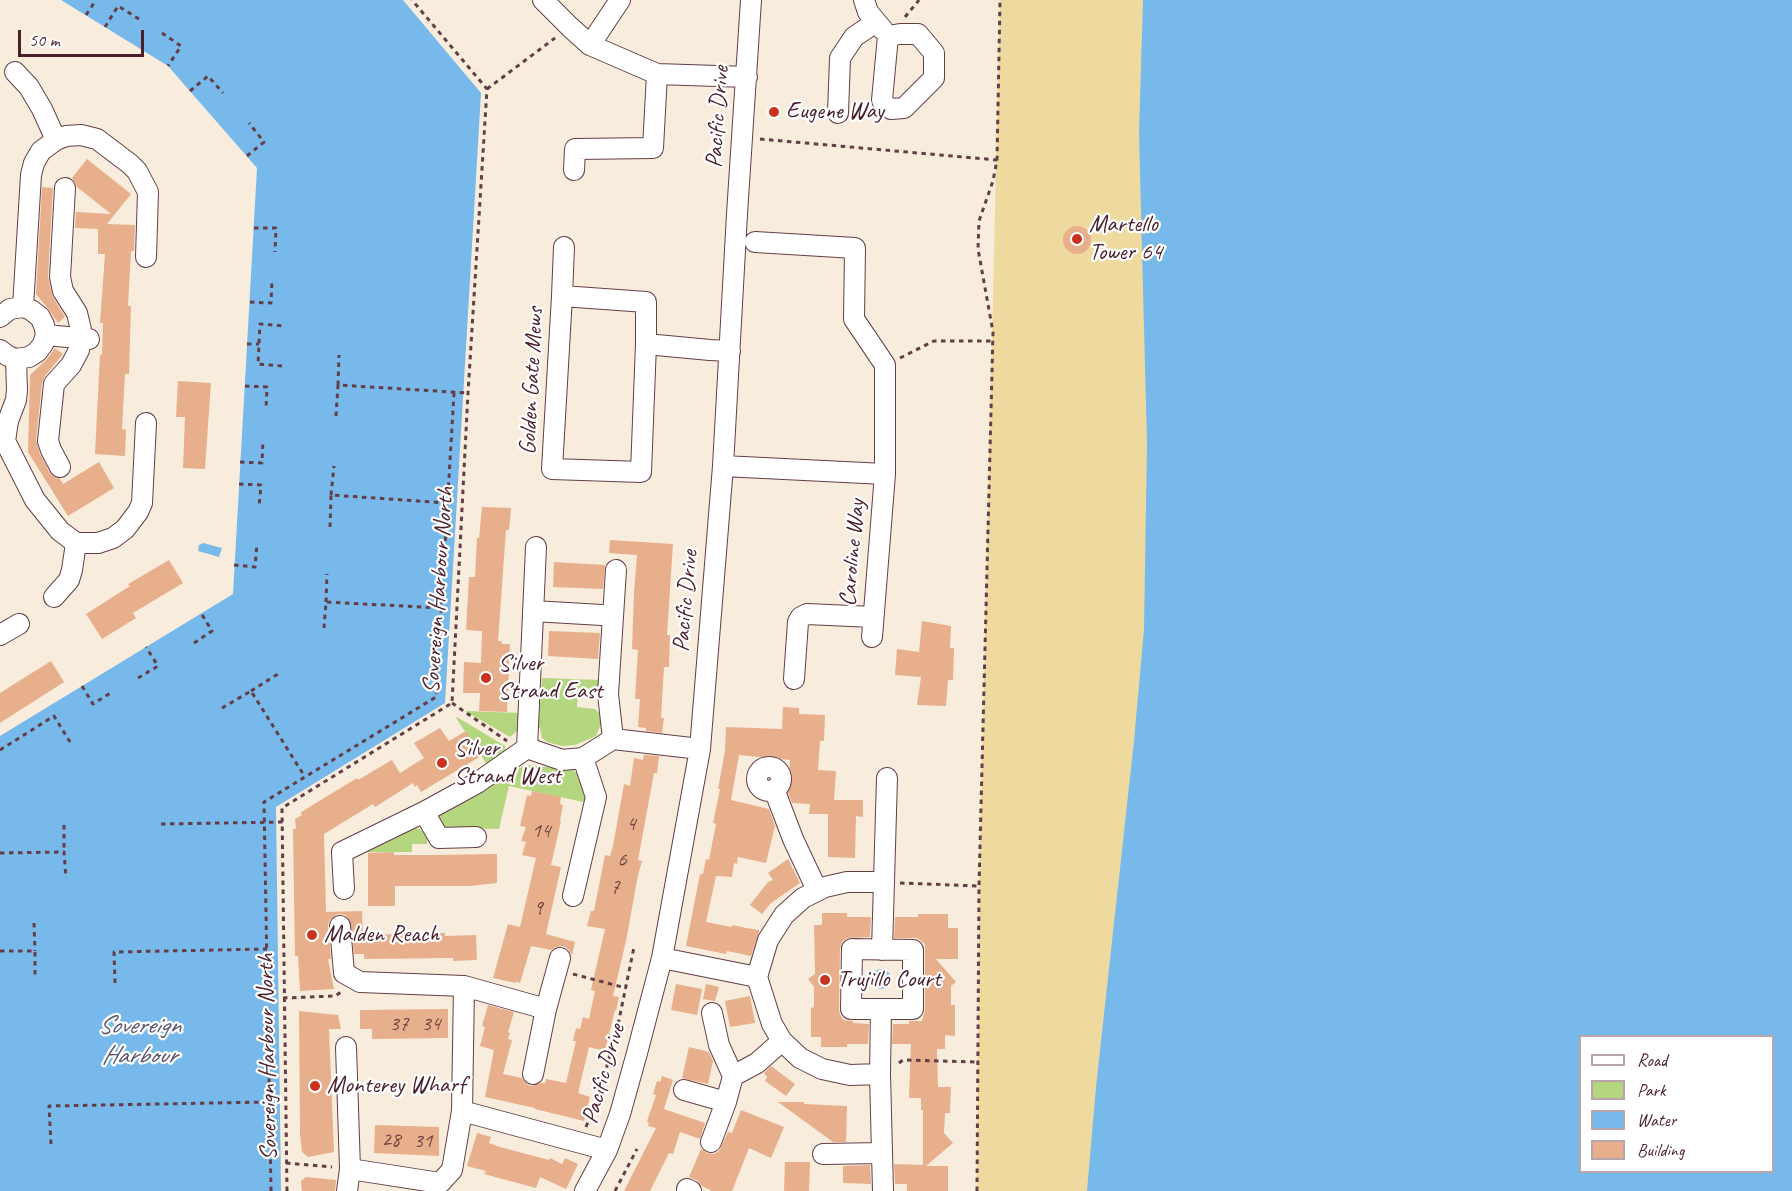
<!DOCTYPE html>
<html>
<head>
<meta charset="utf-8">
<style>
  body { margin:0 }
  #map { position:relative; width:1792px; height:1191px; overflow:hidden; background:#f8eddd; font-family:Caveat,sans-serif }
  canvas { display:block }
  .legend { position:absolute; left:1579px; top:1035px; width:195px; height:138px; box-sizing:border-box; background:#fff; border:2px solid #b7a5aa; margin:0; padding:8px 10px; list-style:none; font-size:18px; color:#4a1f2b }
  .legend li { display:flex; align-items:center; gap:12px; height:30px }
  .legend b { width:30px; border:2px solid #b7a5aa }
  .scale { position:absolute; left:18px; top:30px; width:126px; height:27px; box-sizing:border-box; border:3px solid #4a1f2b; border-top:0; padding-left:8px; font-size:18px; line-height:21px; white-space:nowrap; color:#4a1f2b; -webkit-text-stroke:4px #fff; paint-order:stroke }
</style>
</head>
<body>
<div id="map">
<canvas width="1792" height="1191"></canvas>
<ul class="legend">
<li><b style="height:8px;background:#fff"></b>Road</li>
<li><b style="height:16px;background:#b3d67e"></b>Park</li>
<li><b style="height:16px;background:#78b9ec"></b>Water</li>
<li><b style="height:16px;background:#e7af8b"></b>Building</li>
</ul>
<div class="scale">50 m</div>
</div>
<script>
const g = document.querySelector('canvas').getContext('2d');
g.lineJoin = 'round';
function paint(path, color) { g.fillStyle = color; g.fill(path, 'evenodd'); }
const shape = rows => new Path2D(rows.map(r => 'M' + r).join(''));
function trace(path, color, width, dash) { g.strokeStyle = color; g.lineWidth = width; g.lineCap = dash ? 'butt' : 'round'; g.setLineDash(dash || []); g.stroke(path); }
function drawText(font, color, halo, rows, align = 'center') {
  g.font = font + ' Caveat,sans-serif'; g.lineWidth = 4.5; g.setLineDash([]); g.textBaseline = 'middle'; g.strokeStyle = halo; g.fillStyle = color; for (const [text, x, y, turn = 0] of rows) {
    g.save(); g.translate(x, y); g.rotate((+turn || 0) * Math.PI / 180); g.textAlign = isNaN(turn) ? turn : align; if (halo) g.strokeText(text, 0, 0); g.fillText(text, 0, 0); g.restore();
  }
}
paint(shape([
  [542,678,601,680,600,688,593,694,578,695,577,707,595,709,601,715,603,726,600,726,596,736,575,745,562,746,547,742,542,738,540,728,538,728],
  [465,711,521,713,517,731,510,737],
  [457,717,505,746,505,751,503,754,488,766,456,718],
  [530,765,573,770,579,775,588,803,509,786,499,829,445,828,440,825,439,816,443,812,481,793,519,768],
  [412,827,420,829,427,837,427,844,412,844,412,852,353,852]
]), '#b3d67e');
paint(shape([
  [1000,0,1340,0,1199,1191,977,1191,979,885]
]), '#eeda9e');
paint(shape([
  [61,0,403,0,481,93,445,703,276,807,281,1191,0,1191,0,736,233,594,257,168,168,66],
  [1143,0,1792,0,1792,1191,1087,1191,1096,1087,1134,741,1144,629,1147,444,1139,133],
  [1580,1036,1772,1036,1772,1172,1580,1172],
  [203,543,222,548,219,557,198,551,199,545],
  '871 979a10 10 0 1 1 20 0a10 10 0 1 1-20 0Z'
]), '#78b9ec');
paint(shape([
  [87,159,131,194,107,224,135,225,134,251,131,251,128,306,131,306,129,374,125,374,122,429,126,430,125,456,95,454,100,354,102,355,103,323,100,323,105,254,98,254,98,229,75,228,76,212,111,214,77,187,72,178],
  [42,187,53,188,48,277,53,297,65,317,58,323,50,311,36,294],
  '1063 240a14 14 0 1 1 28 0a14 14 0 1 1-28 0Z',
  [55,348,63,354,45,376,42,383,36,440,40,454,50,473,54,477,60,479,63,484,99,462,114,488,68,516,28,452,30,375,46,360],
  [178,381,211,383,205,469,183,468,185,417,176,417],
  [482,507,511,508,509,530,506,530,498,641,502,641,501,644,510,644,507,712,479,711,480,693,463,693,464,662,481,663,482,631,466,630,469,577,475,577,477,538,479,538],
  [610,540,673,544,667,635,670,635,669,667,664,667,661,718,664,718,662,733,646,731,646,728,638,727,640,699,635,699,638,650,632,649,634,592,637,555,609,553],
  [169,560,183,583,133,613,136,618,102,639,86,614,130,586,128,584],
  [554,562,605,565,603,589,553,587],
  [922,621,951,626,950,648,954,648,953,680,948,680,946,706,917,705,921,677,895,675,897,649,919,652],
  [549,631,600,633,598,659,548,656],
  [51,661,64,682,0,723,0,693],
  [783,707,799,708,799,714,825,715,824,741,820,741,818,770,836,771,834,800,863,800,863,817,856,816,855,858,828,857,828,814,809,814,810,804,792,803,788,793,790,760,739,755,731,800,769,809,775,826,766,863,738,857,737,864,734,863,732,877,716,876,706,922,732,927,732,925,746,928,759,930,759,932,751,956,727,951,726,954,686,946,700,874,703,874,706,859,709,860,716,824,713,823,720,789,718,789,725,751,726,727,782,729],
  [440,728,449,741,466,731,481,756,421,792,417,785,415,787,413,783,375,807,373,804,324,834,326,912,362,911,363,935,445,933,445,936,476,935,477,960,453,961,453,958,364,959,364,954,354,954,350,920,345,915,338,914,333,917,329,921,328,926,331,959,328,959,334,989,300,991,298,956,295,956,293,829,296,829,295,819,302,815,300,813,311,806,357,778,358,780,392,760,400,773,424,758,414,743],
  [644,755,659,756,657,773,654,773,638,860,642,861,638,875,626,941,613,996,619,997,616,1011,615,1010,605,1051,589,1047,578,1093,590,1097,584,1121,535,1109,535,1108,485,1097,494,1050,480,1046,485,1027,482,1026,488,1005,514,1012,508,1032,510,1033,508,1039,512,1040,503,1074,522,1078,526,1083,531,1086,541,1083,545,1083,546,1079,566,1083,576,1041,573,1041,576,1028,580,1029,583,1017,589,1019,595,991,591,990,605,929,587,926,591,911,594,911,605,855,610,856,613,846,624,784,630,786,634,758,643,760],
  [532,791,561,797,560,804,563,805,560,821,561,821,551,865,561,867,546,934,575,942,572,955,568,949,563,946,556,947,551,950,531,946,520,983,516,981,516,983,493,978,508,924,520,927,536,858,522,855,526,842,521,841,526,827,520,826,527,795,531,796],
  [394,852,394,855,433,855,497,854,497,883,469,886,395,886,395,906,368,906,368,853],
  [788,859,800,883,771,903,762,914,750,905,768,882,773,880,768,873],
  [822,913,847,913,847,917,871,917,870,937,847,938,842,942,840,949,839,1009,840,1014,843,1020,853,1021,853,1023,869,1024,868,1044,847,1044,847,1047,821,1047,821,1037,811,1037,811,1008,814,1007,814,987,808,979,815,974,814,925,822,925],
  [918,914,948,914,948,928,958,928,958,959,936,959,956,982,951,986,951,1005,955,1005,955,1036,945,1035,945,1049,937,1049,938,1087,951,1087,950,1113,945,1113,944,1133,953,1143,926,1166,948,1166,948,1191,907,1191,907,1184,895,1184,894,1164,923,1165,923,1110,921,1110,921,1098,909,1098,911,1044,892,1044,893,1024,909,1024,909,1021,922,1021,925,1010,925,944,917,938,894,938,895,917,918,917],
  [676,984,702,989,697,1015,671,1010],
  [706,984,719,987,715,1001,703,999],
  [750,996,755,1023,730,1027,725,1001],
  [448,1009,448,1038,372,1039,372,1029,360,1029,360,1010],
  [299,1011,338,1015,341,1029,329,1029,334,1152,308,1157,302,1152,300,1134],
  [689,1047,709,1052,713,1061,708,1084,682,1078],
  [771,1066,795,1084,786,1096,765,1081,767,1077,764,1073],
  [662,1076,673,1080,664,1109,705,1123,700,1139,680,1132,673,1154,669,1153,650,1191,624,1191,656,1128,648,1126,649,1123,647,1121,656,1095,653,1094,657,1081,660,1082],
  [778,1102,804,1102,804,1104,847,1106,846,1142,833,1142],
  [741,1110,784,1127,771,1158,749,1148,732,1191,712,1191,702,1186,696,1180,689,1177,701,1149,707,1153,714,1154,719,1151,728,1132,732,1133],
  [375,1125,439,1127,439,1156,374,1153],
  [477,1133,491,1137,489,1143,500,1147,549,1160,550,1158,562,1164,565,1158,578,1164,566,1189,540,1177,536,1188,484,1174,486,1171,467,1166],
  [785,1162,810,1162,809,1191,784,1191],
  [870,1165,871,1184,843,1183,843,1166],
  [306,1177,336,1180,335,1191,302,1191,301,1181]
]), '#e7af8b');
const minor = shape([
  [543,0,570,27,590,45,657,74,747,77],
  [864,0,868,12,883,30],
  [900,34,918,34,934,53,934,78,904,108,891,109,885,105,882,100,888,36,900,34],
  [590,45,620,0],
  [15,72,29,87,42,109,56,140],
  [838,113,840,58,854,37,876,22],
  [574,170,575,149,653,148,657,74],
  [755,242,855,248,854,319,885,365,885,474,872,637],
  [562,296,552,469,641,472,646,344,646,302,562,296,564,247],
  [23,307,31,175,34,163,41,151,56,140,66,136,81,135,97,139,130,164,137,171,148,192,146,257],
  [0,317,10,309,23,307,31,310,40,317,44,325,46,335,43,344,37,352,29,357,16,359,8,356,0,350],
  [46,335,89,339],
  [646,344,710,350,730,351],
  [16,359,17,390,16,400,8,421,5,441,35,500,60,531,76,543,98,543,113,538,125,529,138,512,142,503,146,423],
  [723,466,885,474],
  [60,467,51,450,48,441,54,384,71,365,79,350,81,338,81,330,77,313,63,291,60,277,65,188],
  [54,597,69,580,72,570,76,543],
  [533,611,602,615],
  [0,635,19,624],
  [794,679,798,622,801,617,807,614,873,617],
  [613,739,608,694,616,570],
  [527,748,536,547],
  [527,748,562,760,583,758,613,739,700,749],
  '757 779a12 12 0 1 1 24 0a12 12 0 1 1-24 0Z',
  [774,789,793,839,817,890],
  [424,812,439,838,476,837],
  [344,889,342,852,424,812,477,783,527,748],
  [573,896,596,797,583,758],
  [340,926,344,973,360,982,464,986,462,1111,452,1170,440,1183,350,1169],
  [852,949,913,950,913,1009,851,1009,852,949],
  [882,950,887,778],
  [662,958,757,977],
  [464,986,546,1009],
  [881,1009,880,1074,883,1191],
  [712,1013,719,1045,733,1076],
  [346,1047,350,1169,347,1191],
  [533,1074,546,1009,560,958],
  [880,1074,850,1075,822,1069,800,1058,782,1041,772,1024,757,977,768,940,784,915,803,898,825,887,847,882,883,882],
  [684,1090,726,1102,711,1142],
  [726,1102,733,1076,757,1063,782,1041],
  [462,1111,607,1150],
  [823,1154,882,1153],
  [585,1191,607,1150,620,1114,637,1053,662,958,700,749,723,466,737,214,751,0],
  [687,1191,687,1189,691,1191]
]);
trace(minor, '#643e46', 22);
trace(shape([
  [86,15,96,0],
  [905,17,919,0],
  [105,27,118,6,139,19],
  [162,33,181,46,168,66],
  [487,89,555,38],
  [190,91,208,76,223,93],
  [760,139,997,160],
  [247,156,264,142,249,123],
  [254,228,276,228,275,252],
  [250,302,271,303,272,280],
  [247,344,259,344],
  [900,358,934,341,992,341],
  [282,366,258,364,260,324,285,326],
  [338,385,339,355],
  [245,386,267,387,266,409],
  [336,416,338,385,468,393],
  [240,462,262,463,263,440],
  [239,484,261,485,259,507],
  [331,495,334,466],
  [330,527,331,495,447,503],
  [234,565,255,567,257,544],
  [326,602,327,574],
  [324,628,326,602,441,608],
  [194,643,212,631,201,613],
  [138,678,158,666,146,647],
  [82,686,93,704,112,692],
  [251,691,281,672],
  [452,703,507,741],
  [222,708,251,691,305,777],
  [0,750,54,716,70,742],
  [161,824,283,822],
  [64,825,64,852],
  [0,853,64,852,66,878],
  [900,883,979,886],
  [34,923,35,951],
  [0,951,35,951,35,978],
  [573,974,626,988],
  [115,983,114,952,267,949],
  [283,998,335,996,341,992],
  [899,1063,903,1060,977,1062],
  [586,1127,601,1089,619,1020,634,947],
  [51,1144,49,1106,269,1102],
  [286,1163,332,1167],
  [271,1191,264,802,436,697,454,393],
  [287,1191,282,808,452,703,468,393,487,89,412,0],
  [615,1191,637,1149],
  [977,1191,979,886,993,332,978,249,979,221,993,181,997,160,1000,0]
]), '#643e46', 3, [4.5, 4.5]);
trace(minor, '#fff', 20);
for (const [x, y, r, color] of [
  [774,112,6,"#c8321e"],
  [1077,239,6,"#c8321e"],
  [486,678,6,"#c8321e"],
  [442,763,6,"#c8321e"],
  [312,935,6,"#c8321e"],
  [825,980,6,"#c8321e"],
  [315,1086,6,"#c8321e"]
]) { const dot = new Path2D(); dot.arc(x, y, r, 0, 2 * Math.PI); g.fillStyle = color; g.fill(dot); trace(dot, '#fff', 2); }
drawText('21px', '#714343', null, [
  ["4",631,824],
  ["14",541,831],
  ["6",622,860],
  ["7",615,887],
  ["9",538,908],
  ["37",399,1024],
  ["34",431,1024],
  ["28",391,1140],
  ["31",423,1141]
]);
drawText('24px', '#4a1f2b', '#fff', [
  ["Eugene Way",786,112],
  ["Martello",1089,225],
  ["Tower 64",1089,253],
  ["Silver",498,664],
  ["Strand East",498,692],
  ["Silver",454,749],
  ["Strand West",454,777],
  ["Malden Reach",324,935],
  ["Trujillo Court",837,980],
  ["Monterey Wharf",327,1086]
], 'left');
drawText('24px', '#4a1f2b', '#fff', [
  ["Pacific Drive",718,117,-86],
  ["Golden Gate Mews",532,381,-87],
  ["Caroline Way",853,553,-85],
  ["Sovereign Harbour North",439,590,-86],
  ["Pacific Drive",686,601,-85],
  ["Sovereign Harbour North",268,1057,-91],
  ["Pacific Drive",604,1074,-74]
]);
drawText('italic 26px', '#5a556f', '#fff', [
  ["Sovereign",139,1026],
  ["Harbour",139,1056]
]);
</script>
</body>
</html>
